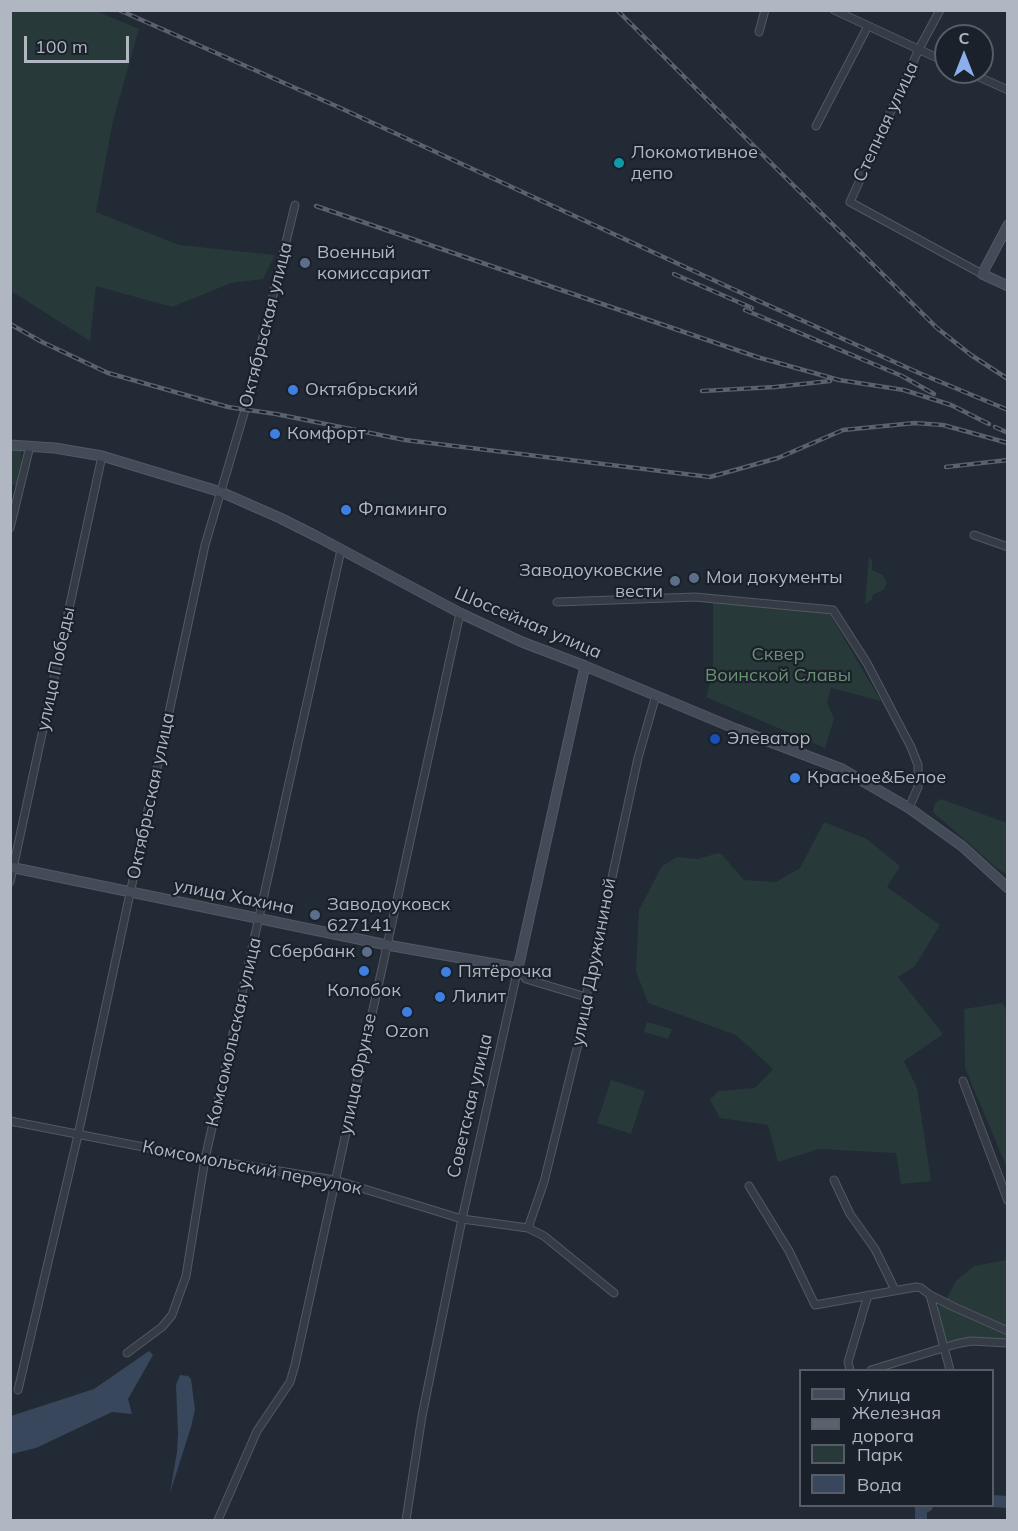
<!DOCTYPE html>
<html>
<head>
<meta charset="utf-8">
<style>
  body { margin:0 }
  #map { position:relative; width:1018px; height:1531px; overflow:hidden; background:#222a35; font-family:Mulish,sans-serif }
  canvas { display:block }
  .frame { position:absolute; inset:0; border:12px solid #b0b6c2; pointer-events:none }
  .legend { position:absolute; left:799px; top:1369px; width:195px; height:138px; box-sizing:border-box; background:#1b212a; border:2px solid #575d67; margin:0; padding:8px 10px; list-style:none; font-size:18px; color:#b0b6c2 }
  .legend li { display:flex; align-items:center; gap:12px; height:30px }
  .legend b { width:30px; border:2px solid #575d67 }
  .north { position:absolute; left:934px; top:24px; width:60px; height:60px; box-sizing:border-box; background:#1b212a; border:2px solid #575d67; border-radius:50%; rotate:0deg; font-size:16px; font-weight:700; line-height:24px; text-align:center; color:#b0b6c2 }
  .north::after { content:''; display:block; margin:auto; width:21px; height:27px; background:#8caeeb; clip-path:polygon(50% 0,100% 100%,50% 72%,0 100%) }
  .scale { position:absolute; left:24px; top:36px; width:105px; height:27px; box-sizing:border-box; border:3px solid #b0b6c2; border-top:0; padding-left:8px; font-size:18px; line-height:21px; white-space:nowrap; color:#b0b6c2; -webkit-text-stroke:4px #1b212a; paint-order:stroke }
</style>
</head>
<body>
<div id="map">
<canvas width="1018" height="1531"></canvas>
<div class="frame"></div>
<ul class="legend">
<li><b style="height:8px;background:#444b58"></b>Улица</li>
<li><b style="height:8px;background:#5a626e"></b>Железная дорога</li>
<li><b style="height:16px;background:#28393a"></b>Парк</li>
<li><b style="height:16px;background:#39475d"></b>Вода</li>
</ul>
<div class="north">С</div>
<div class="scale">100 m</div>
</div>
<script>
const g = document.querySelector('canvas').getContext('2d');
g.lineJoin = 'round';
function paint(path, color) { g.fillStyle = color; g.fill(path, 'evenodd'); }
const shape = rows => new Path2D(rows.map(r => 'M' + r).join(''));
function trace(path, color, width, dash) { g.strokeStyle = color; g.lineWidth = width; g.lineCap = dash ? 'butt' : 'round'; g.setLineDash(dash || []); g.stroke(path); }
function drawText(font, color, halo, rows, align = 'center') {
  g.font = font + ' Mulish,sans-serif'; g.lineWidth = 4.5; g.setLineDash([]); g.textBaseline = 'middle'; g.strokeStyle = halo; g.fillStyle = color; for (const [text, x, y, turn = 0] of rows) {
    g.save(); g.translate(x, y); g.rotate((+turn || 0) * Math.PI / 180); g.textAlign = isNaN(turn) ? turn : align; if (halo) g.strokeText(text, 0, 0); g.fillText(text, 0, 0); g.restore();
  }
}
paint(shape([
  [10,11,96,11,139,29,113,121,96,212,179,245,275,255,263,279,231,283,172,307,96,286,90,341,11,291],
  [11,449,21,450,22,468,16,486,11,484],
  [869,557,872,560,872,570,883,575,887,583,883,590,874,594,872,597,872,600,865,604],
  [713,601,829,613,881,701,831,688,827,702,834,719,825,748,706,697,713,673],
  [941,799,1007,823,1007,874,999,870,933,812,935,803],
  [824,822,867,839,900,866,887,887,940,925,915,966,898,977,943,1034,904,1061,917,1088,931,1181,901,1184,896,1153,819,1149,778,1162,768,1125,720,1118,710,1100,718,1091,755,1088,773,1069,736,1035,648,1003,636,971,639,910,662,866,677,857,698,859,718,853,722,855,744,880,776,882,800,868],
  [1003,1003,1008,1014,1007,1168,965,1068,964,1009],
  [647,1022,672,1029,668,1039,644,1032],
  [611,1080,645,1091,631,1134,597,1123],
  [1007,1260,1007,1327,946,1300,956,1281,974,1266],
  [942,1304,1007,1334,1007,1340,945,1346,936,1308]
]), '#28393a');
paint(shape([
  [149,1351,153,1355,128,1399,132,1414,112,1412,36,1448,11,1454,11,1416,94,1389],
  [180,1375,188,1376,191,1379,195,1410,191,1427,170,1493,177,1452,178,1433,176,1385]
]), '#39475d');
trace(shape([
  [992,1501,1008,1502],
  [921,1520,921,1508,927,1506]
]), '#39475d', 12);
const street = shape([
  [834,10,946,62],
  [940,10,919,49,850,202,982,274],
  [759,32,765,10],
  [968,72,1008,90],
  [816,126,868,26],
  [10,528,30,446],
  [974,535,1008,547],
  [557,602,695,597,833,610,867,663,911,747,918,765,918,787,909,808],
  [10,882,102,456],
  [518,968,526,979,586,997],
  [963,1081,1008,1201],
  [10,1121,205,1159,335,1180,462,1219,528,1228,544,1236,614,1293],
  [834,1180,850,1214,875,1249,895,1290],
  [749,1186,789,1251,815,1305,916,1287,921,1288,930,1295,954,1307,1008,1331],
  [528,1228,544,1182,584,1020,586,997,638,758,656,695],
  [930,1295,950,1370],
  [127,1353,162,1327,172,1315,186,1276,205,1159,341,550],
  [850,1370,848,1362,868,1295],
  [871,1370,956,1344,971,1341,1008,1343],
  [18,1390,78,1135,205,545,245,410,295,205],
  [218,1520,257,1431,290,1382,295,1365,460,613],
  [406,1520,422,1416,462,1219,518,968]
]);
const secondary = shape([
  [1008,225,982,274,1008,286],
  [10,445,55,448,102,456,221,492,280,518,316,536,460,613,522,642,585,666,736,729,842,769,909,808,962,846,1008,888],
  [10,867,387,945,518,968,585,666]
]);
trace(street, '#535963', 9);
trace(secondary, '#535963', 11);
trace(street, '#353c46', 7);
trace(secondary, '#444b58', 9);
const rail = shape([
  [119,10,336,106,761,302,919,373,1008,410],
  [617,10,937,328,971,355,1008,379],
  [316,206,757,357,839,380,904,390,951,405,989,424],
  [674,274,752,308],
  [745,310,902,376,934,394],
  [10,324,42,342,108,373,228,407,276,414,405,440,710,477,778,458,843,430,915,423,943,425,1008,443],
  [702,391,775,387,830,381],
  [995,427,1008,433],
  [946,467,1008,460]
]);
trace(rail, '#5a626e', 4.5);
trace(rail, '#1b212a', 2, [7]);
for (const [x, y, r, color] of [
  [619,163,6,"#0f9aa8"],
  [305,263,6,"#5c6f8a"],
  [293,390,6,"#3f7fe0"],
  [275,434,6,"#3f7fe0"],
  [346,510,6,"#3f7fe0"],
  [694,578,6,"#5c6f8a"],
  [675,581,6,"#5c6f8a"],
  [715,739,6,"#1a4fb4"],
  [795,778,6,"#3f7fe0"],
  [315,915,6,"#5c6f8a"],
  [367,952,6,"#5c6f8a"],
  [364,971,6,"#3f7fe0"],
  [446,972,6,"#3f7fe0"],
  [440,997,6,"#3f7fe0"],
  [407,1012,6,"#3f7fe0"]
]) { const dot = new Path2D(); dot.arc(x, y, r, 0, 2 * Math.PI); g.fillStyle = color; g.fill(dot); trace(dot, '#1b212a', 2); }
drawText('18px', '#b0b6c2', '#1b212a', [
  ["Степная улица",886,122,-65],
  ["Октябрьская улица",266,325,-76],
  ["Шоссейная улица",528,623,23],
  ["улица Победы",56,669,-78],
  ["Октябрьская улица",151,796,-78],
  ["улица Хахина",234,897,11],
  ["улица Дружининой",594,962,-79],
  ["Комсомольская улица",234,1032,-77],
  ["улица Фрунзе",358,1074,-78],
  ["Советская улица",470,1106,-77],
  ["Комсомольский переулок",252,1168,11]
]);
drawText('18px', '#b0b6c2', '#1b212a', [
  ["Локомотивное",631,153],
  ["депо",631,174],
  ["Военный",317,253],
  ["комиссариат",317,274],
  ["Октябрьский",305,390],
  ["Комфорт",287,434],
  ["Фламинго",358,510],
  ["Заводоуковские",663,571,"right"],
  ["вести",663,592,"right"],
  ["Мои документы",706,578],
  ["Элеватор",727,739],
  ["Красное&Белое",807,778],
  ["Заводоуковск",327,905],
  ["627141",327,926],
  ["Сбербанк",355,952,"right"],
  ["Пятёрочка",458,972],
  ["Колобок",364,991,"center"],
  ["Лилит",452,997],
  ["Ozon",407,1032,"center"]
], 'left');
drawText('18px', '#6a9074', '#1b212a', [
  ["Сквер",778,655],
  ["Воинской Славы",778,676]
]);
</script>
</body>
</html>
